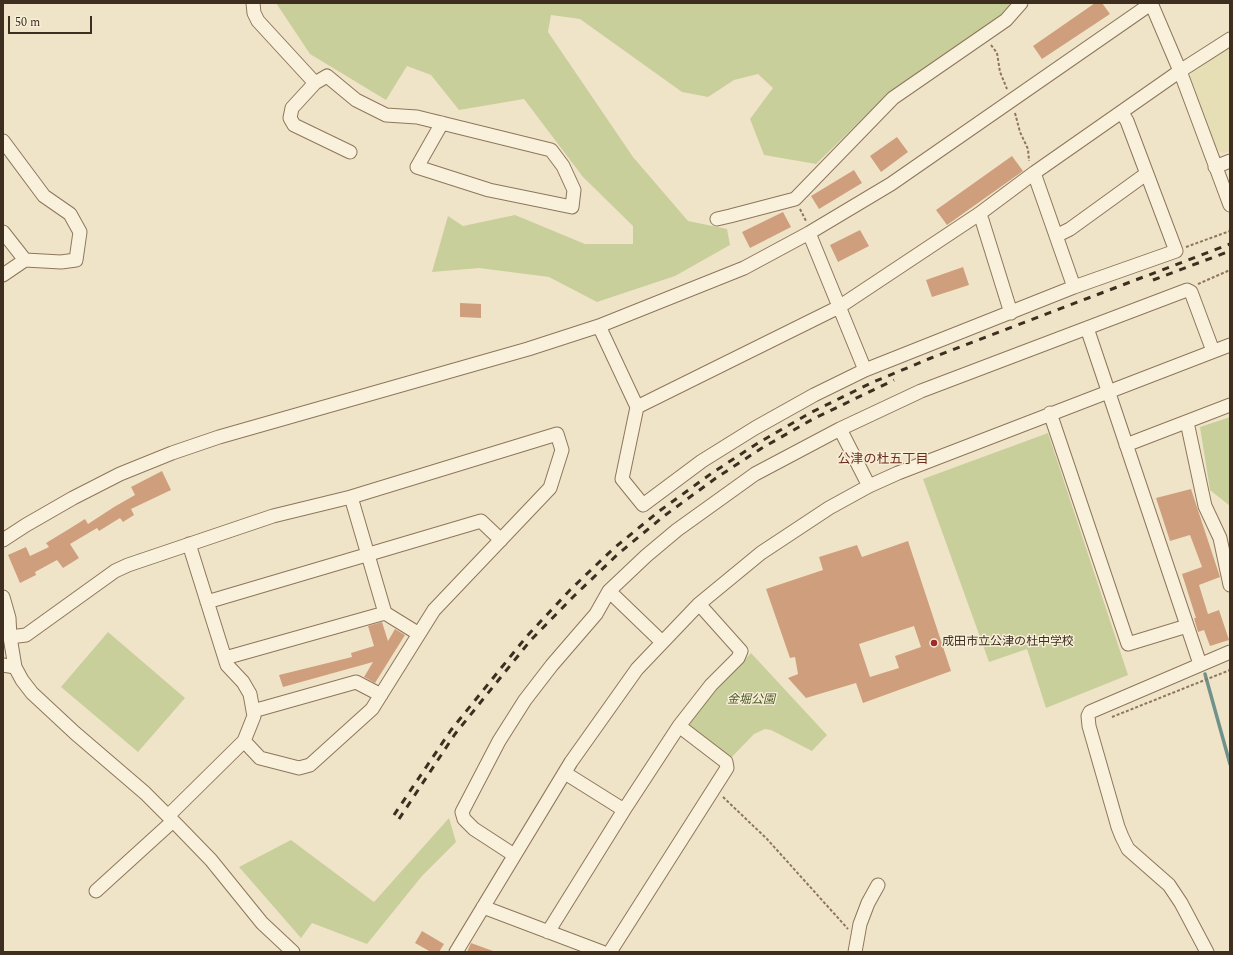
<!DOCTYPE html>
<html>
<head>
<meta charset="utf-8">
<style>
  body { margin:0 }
  #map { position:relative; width:1233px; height:955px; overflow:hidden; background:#f0e4c8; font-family:Spectral,serif }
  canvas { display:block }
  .frame { position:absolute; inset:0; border:4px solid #3d2e20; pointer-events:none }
  .scale { position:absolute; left:8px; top:16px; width:84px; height:18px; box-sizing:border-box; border:2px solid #3d2e20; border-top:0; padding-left:5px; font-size:12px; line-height:14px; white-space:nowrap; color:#3d2e20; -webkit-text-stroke:3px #f7eed8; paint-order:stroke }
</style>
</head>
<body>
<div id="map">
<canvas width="1233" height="955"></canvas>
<div class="frame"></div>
<div class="scale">50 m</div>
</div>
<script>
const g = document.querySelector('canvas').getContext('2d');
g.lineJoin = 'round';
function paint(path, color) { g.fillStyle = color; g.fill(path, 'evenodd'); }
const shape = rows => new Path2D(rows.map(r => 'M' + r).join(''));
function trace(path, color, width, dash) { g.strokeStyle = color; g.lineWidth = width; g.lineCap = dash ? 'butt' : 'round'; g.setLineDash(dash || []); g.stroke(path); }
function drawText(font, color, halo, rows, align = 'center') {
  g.font = font + ' Spectral,"Noto Sans JP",serif'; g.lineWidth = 3; g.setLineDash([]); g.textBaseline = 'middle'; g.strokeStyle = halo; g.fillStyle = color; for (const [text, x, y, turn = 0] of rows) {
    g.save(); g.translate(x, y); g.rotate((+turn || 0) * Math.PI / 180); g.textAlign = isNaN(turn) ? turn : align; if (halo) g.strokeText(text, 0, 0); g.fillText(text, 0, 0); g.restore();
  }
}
paint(shape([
  [1230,45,1230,151,1224,153,1218,151,1190,76,1193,70]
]), '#e6deb5');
paint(shape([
  [276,3,1014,3,1006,12,928,68,887,95,816,164,764,155,750,119,773,88,758,74,734,80,708,97,682,92,580,19,551,15,548,32,633,157,688,221,727,229,730,245,675,276,597,302,549,277,479,268,432,272,448,216,463,226,515,215,585,244,633,244,633,226,583,177,524,99,459,110,431,75,407,66,386,100,310,54],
  [1230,417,1230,506,1210,490,1200,427],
  [1048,433,1128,675,1046,708,1027,649,989,662,923,479],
  [108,632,185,698,138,752,61,687],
  [751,653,827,735,812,751,771,730,765,729,754,734,729,760,685,724],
  [449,818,456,842,422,876,367,944,312,923,301,938,239,867,291,840,374,902]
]), '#c9cf9b');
trace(shape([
  [1205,674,1230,764]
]), '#6f938a', 3.5);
paint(shape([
  [1095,3,1102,3,1110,14,1042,59,1033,46],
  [897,137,908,152,881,172,870,156],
  [1012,156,1023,171,947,225,936,210],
  [854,170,862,183,819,209,811,196],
  [783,212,791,227,750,248,742,232],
  [860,230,869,246,838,262,830,245],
  [963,267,969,285,932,297,926,280],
  [460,303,481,304,481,318,460,317],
  [162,471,171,490,131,509,134,515,123,522,120,518,99,531,97,528,70,544,79,558,63,568,57,560,35,572,36,575,20,583,8,555,26,547,30,556,49,547,46,543,69,529,85,519,88,524,114,507,135,495,131,487],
  [1191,489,1220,577,1199,585,1208,614,1219,610,1229,640,1210,646,1204,630,1198,632,1194,618,1196,618,1182,574,1202,567,1190,535,1170,541,1156,498],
  [908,541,951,671,863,703,856,683,806,698,788,678,798,674,795,657,790,658,766,589,823,570,819,557,857,545,862,557],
  [914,626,921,647,895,656,899,668,870,677,859,644],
  [382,622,388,641,395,629,405,635,375,683,364,677,373,662,283,687,279,675,352,657,351,653,374,646,368,626],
  [422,931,444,944,439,952,431,952,415,943],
  [471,943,493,951,493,952,467,952]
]), '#cf9f7d');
const minor = shape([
  [253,3,254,13,258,21,315,83,327,76,356,100,386,115,417,117,551,150,563,166,574,190,572,207,489,190,417,167,442,123],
  [1151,3,1180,71,1230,205],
  [315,83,292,108,290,118,294,125,350,152],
  [3,141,44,196,70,214,80,232,76,260,61,262,25,260,3,275],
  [1215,167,1230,161],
  [1034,173,1074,287],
  [979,214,982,220,1011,313],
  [717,219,730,216,795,199,893,98,1006,20,1021,3],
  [3,232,25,260],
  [809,233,865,370],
  [1056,236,1070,229,1146,174],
  [599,326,637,407,622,479,643,505,702,461,755,428,814,395,865,370,1074,287,1176,251,1127,121,1122,113],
  [1087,328,1200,664],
  [637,407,839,307,979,214,1034,173,1180,71,1230,39],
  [1050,413,1128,644,1187,626],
  [1187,422,1205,506,1220,538,1230,585],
  [840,429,869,486],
  [1126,445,1230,405],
  [351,497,385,613],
  [3,540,26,525,73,498,120,474,172,453,219,437,528,349,599,326,744,268,809,233,891,184,1152,3],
  [609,591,662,642],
  [3,597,9,618,10,637,15,667,22,680,32,693,75,733,145,793,178,826,211,860,262,923,293,952],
  [207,602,481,521,501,540],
  [10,637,26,635,115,571,128,565,273,516,351,497,557,434,562,450,550,488,434,610,372,709,310,765,299,768,260,758,244,741],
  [225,658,385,613,419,634],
  [3,665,15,667],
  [253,711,356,682,381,695],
  [565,773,624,810],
  [168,816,244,741,254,716,250,694,243,682,227,665,189,544],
  [514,855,474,829,464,819,462,812,499,741,525,700,552,665,596,614,609,591,646,556,677,530,755,474,840,429,921,391,1187,290,1191,292,1213,351],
  [96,891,173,821],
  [483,907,602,952],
  [548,932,624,810,679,726,711,685,738,658,741,651,699,604],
  [456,952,571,762,637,669,699,604,761,553,829,508,869,486,898,473,1230,345],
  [610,952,727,768,726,762,679,726],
  [855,952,860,924,868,903,878,885],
  [1207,952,1181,903,1169,885,1128,849,1122,837,1118,827,1089,726,1088,716,1090,712,1230,652]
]);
trace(minor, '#8d765c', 15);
trace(shape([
  [991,45,997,53,1000,72,1007,89],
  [1015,113,1020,132,1028,149,1029,161],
  [800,209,806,221],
  [1186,247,1230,231],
  [1198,284,1230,270],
  [1112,717,1230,670],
  [723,797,767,839,848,929]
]), '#8d765c', 2, [3, 2]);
trace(minor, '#faf1dc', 13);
trace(shape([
  [1153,280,1230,251],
  [394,815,451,730,527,636,570,590,613,549,658,512,712,473,758,443,810,413,871,383,931,358,1230,244],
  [399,819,455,734,530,641,574,596,618,554,664,516,716,478,762,448,813,419,894,380]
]), '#3d2e20', 3, [7, 7]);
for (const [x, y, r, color] of [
  [934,643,4,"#9e2a2b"]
]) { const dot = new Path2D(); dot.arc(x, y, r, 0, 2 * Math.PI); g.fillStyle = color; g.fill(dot); trace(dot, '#f7eed8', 1.5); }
drawText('12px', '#3d2e20', '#f7eed8', [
  ["成田市立公津の杜中学校",942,643]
], 'left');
drawText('italic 12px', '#4d5a26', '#f7eed8', [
  ["金堀公園",751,701]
]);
drawText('13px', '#6b2e1e', '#f7eed8', [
  ["公津の杜五丁目",883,460]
]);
</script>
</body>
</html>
